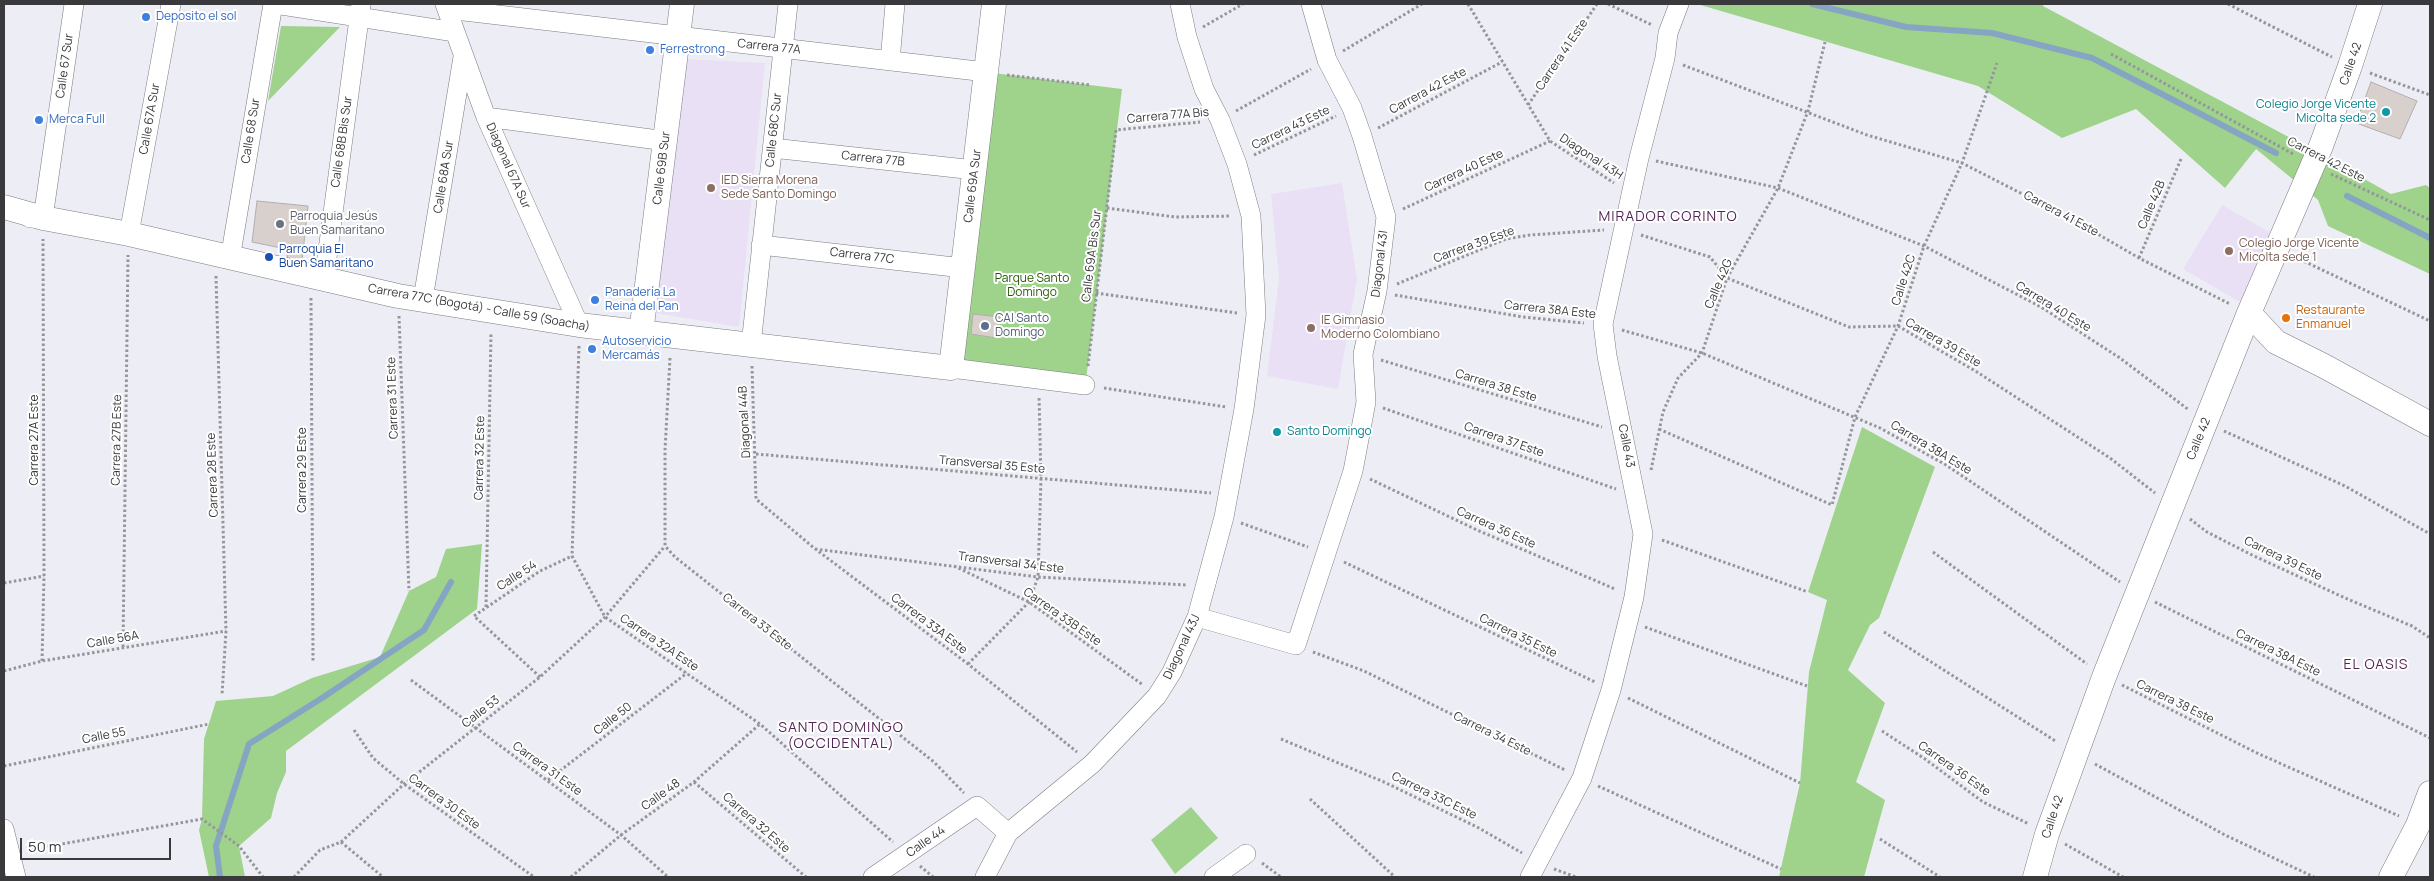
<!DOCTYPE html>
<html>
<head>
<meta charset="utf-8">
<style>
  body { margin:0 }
  #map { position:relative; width:2434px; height:881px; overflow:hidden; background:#edeef5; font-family:Manrope,sans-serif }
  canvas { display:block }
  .frame { position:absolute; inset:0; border:5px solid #3a3a3d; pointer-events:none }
  .scale { position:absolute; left:20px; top:838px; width:151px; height:22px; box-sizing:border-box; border:2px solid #3a3a3d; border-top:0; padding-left:6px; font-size:15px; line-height:18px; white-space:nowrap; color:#3a3a3d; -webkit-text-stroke:4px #fff; paint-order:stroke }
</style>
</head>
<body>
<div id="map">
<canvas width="2434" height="881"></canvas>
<div class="frame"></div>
<div class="scale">50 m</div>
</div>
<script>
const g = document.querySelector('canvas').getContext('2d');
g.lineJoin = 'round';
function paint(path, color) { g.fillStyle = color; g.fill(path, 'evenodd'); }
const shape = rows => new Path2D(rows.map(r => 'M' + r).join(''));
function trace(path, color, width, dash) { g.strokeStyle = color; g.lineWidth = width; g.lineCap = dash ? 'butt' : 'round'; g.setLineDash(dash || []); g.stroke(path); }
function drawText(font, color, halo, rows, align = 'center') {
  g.font = font + ' Manrope,sans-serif'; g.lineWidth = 4; g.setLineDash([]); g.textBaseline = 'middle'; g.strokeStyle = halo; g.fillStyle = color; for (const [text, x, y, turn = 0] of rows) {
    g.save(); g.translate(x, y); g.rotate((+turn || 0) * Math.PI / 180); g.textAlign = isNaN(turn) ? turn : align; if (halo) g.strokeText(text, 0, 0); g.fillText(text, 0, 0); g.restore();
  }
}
paint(shape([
  [684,59,765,63,739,327,655,313],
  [1342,183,1357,279,1338,389,1267,376,1279,278,1271,194],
  [2222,205,2270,232,2240,302,2183,269]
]), '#e9e0f5');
paint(shape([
  [1697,4,2043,4,2043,6,2313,150,2391,194,2426,185,2430,188,2430,274,2328,226,2318,200,2256,149,2225,188,2136,109,2062,138,1978,86],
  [281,26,340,27,268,101],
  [993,73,1122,89,1086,380,957,365],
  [1862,427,1935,467,1879,618,1870,625,1848,670,1885,703,1856,782,1885,800,1864,877,1779,877,1800,783,1809,672,1827,600,1808,592],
  [482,544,477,609,286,751,286,772,277,793,271,818,239,846,245,877,209,877,199,830,202,819,204,739,216,701,273,696,312,678,380,657,409,591,436,577,446,549],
  [1191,807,1218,838,1175,874,1151,840]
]), '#9fd28b');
trace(shape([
  [1812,4,1906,27,1992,33,2092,58,2276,153],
  [2347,196,2430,238],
  [220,877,216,846,249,744,322,698,424,630,451,582]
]), '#86a5c3', 6);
const building = shape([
  [2371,82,2417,101,2400,139,2356,123,2371,82],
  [257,201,308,206,302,261,288,261,286,249,252,242,257,201],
  [973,314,999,317,996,338,971,334,973,314]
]);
paint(building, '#d8d0cd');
trace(building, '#b5adab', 1);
const minor = shape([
  [275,4,455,32],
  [445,4,486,117,579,325],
  [447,9,986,72],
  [890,61,895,4],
  [486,117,666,141],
  [772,148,975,170],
  [30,218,43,218,74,4],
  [129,234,171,4],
  [761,245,963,268],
  [230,259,273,4],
  [324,280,361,4],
  [423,299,463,57],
  [751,345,788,4],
  [951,368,1085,385],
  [1197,617,1296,645,1353,471,1366,402,1363,354,1377,291,1386,217,1362,136,1352,108,1327,60,1311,4],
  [4,829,16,877],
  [873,877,977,806,1008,833],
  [985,877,1008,833,1092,764,1157,696,1172,672,1197,617,1224,517,1244,409,1256,315,1251,216,1237,164,1220,120,1204,89,1187,37,1180,4],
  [1214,877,1246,854],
  [1530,877,1582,778,1611,690,1634,597,1643,534,1607,356,1603,324,1639,158,1665,58,1668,33,1679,4]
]);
const tertiary = shape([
  [4,207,43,218,129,234,398,296,579,325,951,368,994,4],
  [2249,313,2276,342,2324,366,2430,424],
  [641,333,682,4],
  [2035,877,2047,834,2104,677,2249,313,2321,146,2350,66,2370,4],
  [2391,877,2418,825,2430,793]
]);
trace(minor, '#7b7b82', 20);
trace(tertiary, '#7b7b82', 25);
trace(shape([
  [1468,4,1550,141,1614,183],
  [1608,4,1652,25],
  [2228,4,2332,57],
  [1203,27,1243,4],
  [1343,51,1422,4],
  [2111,54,2295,155],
  [1683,65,1867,135,1962,163,2075,221,2139,258,2230,304],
  [2370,73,2430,95],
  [1007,75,1091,85],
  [1528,105,1597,4],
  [1236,111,1311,69],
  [1378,128,1502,62],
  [1254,155,1336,116],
  [1656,161,1778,188,1924,246,2041,307,2120,358,2189,410],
  [2331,174,2430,220],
  [1107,208,1175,217,1231,216],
  [1403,209,1550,141],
  [1641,235,1710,257,1727,278,1849,327,1898,326,1977,372,2110,458,2155,493],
  [2295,257,2430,321],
  [2139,258,2181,159],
  [216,276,226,631,222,695],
  [1397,284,1506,239,1530,235,1604,230],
  [1096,293,1237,313],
  [1395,295,1523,317,1584,323],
  [311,298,313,662],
  [399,316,409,591],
  [1622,330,1702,353,1880,428,1946,465,2120,582],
  [579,346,572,556,605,617,760,724,893,842],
  [670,358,665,450,665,546,675,557,934,762,964,793],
  [1381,360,1602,427],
  [752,366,756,499,814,548,968,664,1077,752],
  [1088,366,1116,130,1200,122],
  [1104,388,1226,407],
  [1383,408,1616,489],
  [1659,429,1832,505,1855,417,1898,326,1924,246,1962,163,1997,63],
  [2224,431,2345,486,2430,534],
  [756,454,1211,493],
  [1651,470,1663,412,1678,378,1702,353,1727,278,1778,188,1808,111,1825,42],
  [1370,479,1477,530,1615,589],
  [2190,519,2207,532,2252,555,2345,598,2412,626,2430,638],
  [1241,523,1308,547],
  [1662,540,1808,592],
  [815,549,1038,577,1187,585],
  [1933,552,2087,664],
  [1344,562,1595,682],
  [954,566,1029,602,1143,685],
  [4,583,44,576],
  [2155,602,2430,738],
  [486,607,491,333],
  [1645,627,1807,686],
  [1884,632,2057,742],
  [123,647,128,255],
  [1313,652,1364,671,1565,770],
  [42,661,44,576,43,239],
  [968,664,1029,602,1038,577,1041,479,1039,396],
  [4,671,42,661,226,631],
  [540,677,474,616,540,571,572,556],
  [411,680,621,835,668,877],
  [2122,685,2259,754,2399,816],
  [1628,698,1800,783],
  [354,730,373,758,404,784,534,877],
  [1882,731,1925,759,1983,802,2029,824],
  [1281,739,1384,782,1479,828,1522,853],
  [2095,764,2225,835,2314,877],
  [4,766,209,724],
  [548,780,687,673],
  [694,782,806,877],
  [1598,786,1781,869],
  [1310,799,1395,877],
  [1880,839,1940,877],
  [341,842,383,877],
  [2065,844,2123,877],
  [28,850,202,819,239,846,263,877],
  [1262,863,1281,877],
  [920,866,933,877],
  [1554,869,1576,877],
  [294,877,320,850,341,842,404,784,540,677,605,617,665,546],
  [571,877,621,835,694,782,760,724]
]), '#95969b', 3, [2.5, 2.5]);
trace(minor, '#fff', 19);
trace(tertiary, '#fff', 24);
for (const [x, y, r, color] of [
  [146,17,5,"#3f7fe0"],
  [650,50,5,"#3f7fe0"],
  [2386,112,5,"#0f9aa8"],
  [39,120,5,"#3f7fe0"],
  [711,188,5,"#8d6e63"],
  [280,224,5,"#6b7280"],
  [2229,251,5,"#8d6e63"],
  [269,257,5,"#1a4fb4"],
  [595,300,5,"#3f7fe0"],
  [2286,318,5,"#e8710a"],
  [985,326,5,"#5c6f8a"],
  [1311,328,5,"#8d6e63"],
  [592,349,5,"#3f7fe0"],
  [1277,432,5,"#0f9aa8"]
]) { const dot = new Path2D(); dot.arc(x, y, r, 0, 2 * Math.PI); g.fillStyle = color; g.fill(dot); trace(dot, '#fff', 2); }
drawText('12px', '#366cbe', '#fff', [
  ["Deposito el sol",156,17],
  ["Ferrestrong",660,50],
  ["Merca Full",49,120],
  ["Panadería La",605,293],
  ["Reina del Pan",605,307],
  ["Autoservicio",602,342],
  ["Mercamás",602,356]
], 'left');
drawText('12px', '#3a3a3d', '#fff', [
  ["Carrera 77A",769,47,6],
  ["Carrera 41 Este",1562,55,-56],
  ["Calle 42",2351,64,-71],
  ["Calle 67 Sur",65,66,-82],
  ["Carrera 42 Este",1428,91,-28],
  ["Carrera 77A Bis",1168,116,-5],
  ["Calle 67A Sur",150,119,-80],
  ["Carrera 43 Este",1291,128,-26],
  ["Calle 68C Sur",774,130,-84],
  ["Calle 68 Sur",251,131,-81],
  ["Calle 68B Bis Sur",342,142,-82],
  ["Diagonal 43H",1591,157,33],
  ["Carrera 77B",873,159,6],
  ["Carrera 42 Este",2326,160,27],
  ["Diagonal 67A Sur",508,166,66],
  ["Calle 69B Sur",662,168,-83],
  ["Carrera 40 Este",1464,171,-25],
  ["Calle 68A Sur",444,177,-81],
  ["Calle 69A Sur",973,186,-83],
  ["Calle 42B",2152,205,-67],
  ["Carrera 41 Este",2061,214,28],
  ["Carrera 39 Este",1474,245,-20],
  ["Carrera 77C",862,256,7],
  ["Calle 69A Bis Sur",1092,256,-83],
  ["Diagonal 43I",1380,264,-83],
  ["Calle 42C",1904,280,-72],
  ["Calle 42G",1719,284,-67],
  ["Carrera 40 Este",2053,307,31],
  ["Carrera 77C (Bogotá) - Calle 59 (Soacha)",479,308,10],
  ["Carrera 38A Este",1550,310,6],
  ["Carrera 39 Este",1943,343,30],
  ["Carrera 38 Este",1496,386,17],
  ["Carrera 31 Este",393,398,-92],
  ["Diagonal 44B",745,422,-93],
  ["Calle 42",2199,439,-68],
  ["Carrera 27A Este",35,440,-90],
  ["Carrera 27B Este",117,440,-89],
  ["Carrera 37 Este",1504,440,19],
  ["Calle 43",1626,446,79],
  ["Carrera 38A Este",1931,448,31],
  ["Carrera 32 Este",480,458,-89],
  ["Transversal 35 Este",992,465,5],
  ["Carrera 29 Este",303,470,-90],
  ["Carrera 28 Este",213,475,-92],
  ["Carrera 36 Este",1496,528,24],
  ["Carrera 39 Este",2283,559,26],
  ["Transversal 34 Este",1011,563,7],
  ["Calle 54",517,576,-33],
  ["Carrera 33B Este",1062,617,35],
  ["Carrera 33 Este",757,622,38],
  ["Carrera 33A Este",929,624,37],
  ["Carrera 35 Este",1518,636,26],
  ["Calle 56A",113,640,-10],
  ["Carrera 32A Este",659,643,34],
  ["Diagonal 43J",1182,647,-65],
  ["Carrera 38A Este",2278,653,26],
  ["Carrera 38 Este",2175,702,26],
  ["Calle 53",481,712,-38],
  ["Calle 50",613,719,-38],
  ["Carrera 34 Este",1492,734,26],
  ["Calle 55",104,736,-11],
  ["Carrera 31 Este",547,769,36],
  ["Carrera 36 Este",1954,769,35],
  ["Calle 48",661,795,-36],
  ["Carrera 33C Este",1434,796,26],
  ["Carrera 30 Este",444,802,36],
  ["Calle 42",2053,817,-72],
  ["Carrera 32 Este",756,823,41],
  ["Calle 44",926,842,-35]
]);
drawText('12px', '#0d838f', '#fff', [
  ["Colegio Jorge Vicente",2376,105],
  ["Micolta sede 2",2376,119],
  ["Santo Domingo",1287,432,"left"]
], 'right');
drawText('12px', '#785e54', '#fff', [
  ["IED Sierra Morena",721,181],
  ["Sede Santo Domingo",721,195],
  ["Colegio Jorge Vicente",2239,244],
  ["Micolta sede 1",2239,258],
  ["IE Gimnasio",1321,321],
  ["Moderno Colombiano",1321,335]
], 'left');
drawText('12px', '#5b616d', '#fff', [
  ["Parroquia Jesús",290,217],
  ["Buen Samaritano",290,231]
], 'left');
drawText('12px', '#164399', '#fff', [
  ["Parroquia El",279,250],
  ["Buen Samaritano",279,264]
], 'left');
drawText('12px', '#255a05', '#fff', [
  ["Parque Santo",1032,279],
  ["Domingo",1032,293]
]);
drawText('12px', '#c56008', '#fff', [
  ["Restaurante",2296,311],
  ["Enmanuel",2296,325]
], 'left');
drawText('12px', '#4e5e75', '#fff', [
  ["CAI Santo",995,319],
  ["Domingo",995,333]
], 'left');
g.letterSpacing = '1px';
drawText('14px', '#532455', '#fff', [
  ["MIRADOR CORINTO",1668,217],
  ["EL OASIS",2376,665],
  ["SANTO DOMINGO",841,728],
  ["(OCCIDENTAL)",841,744]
]);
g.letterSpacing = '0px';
</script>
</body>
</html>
